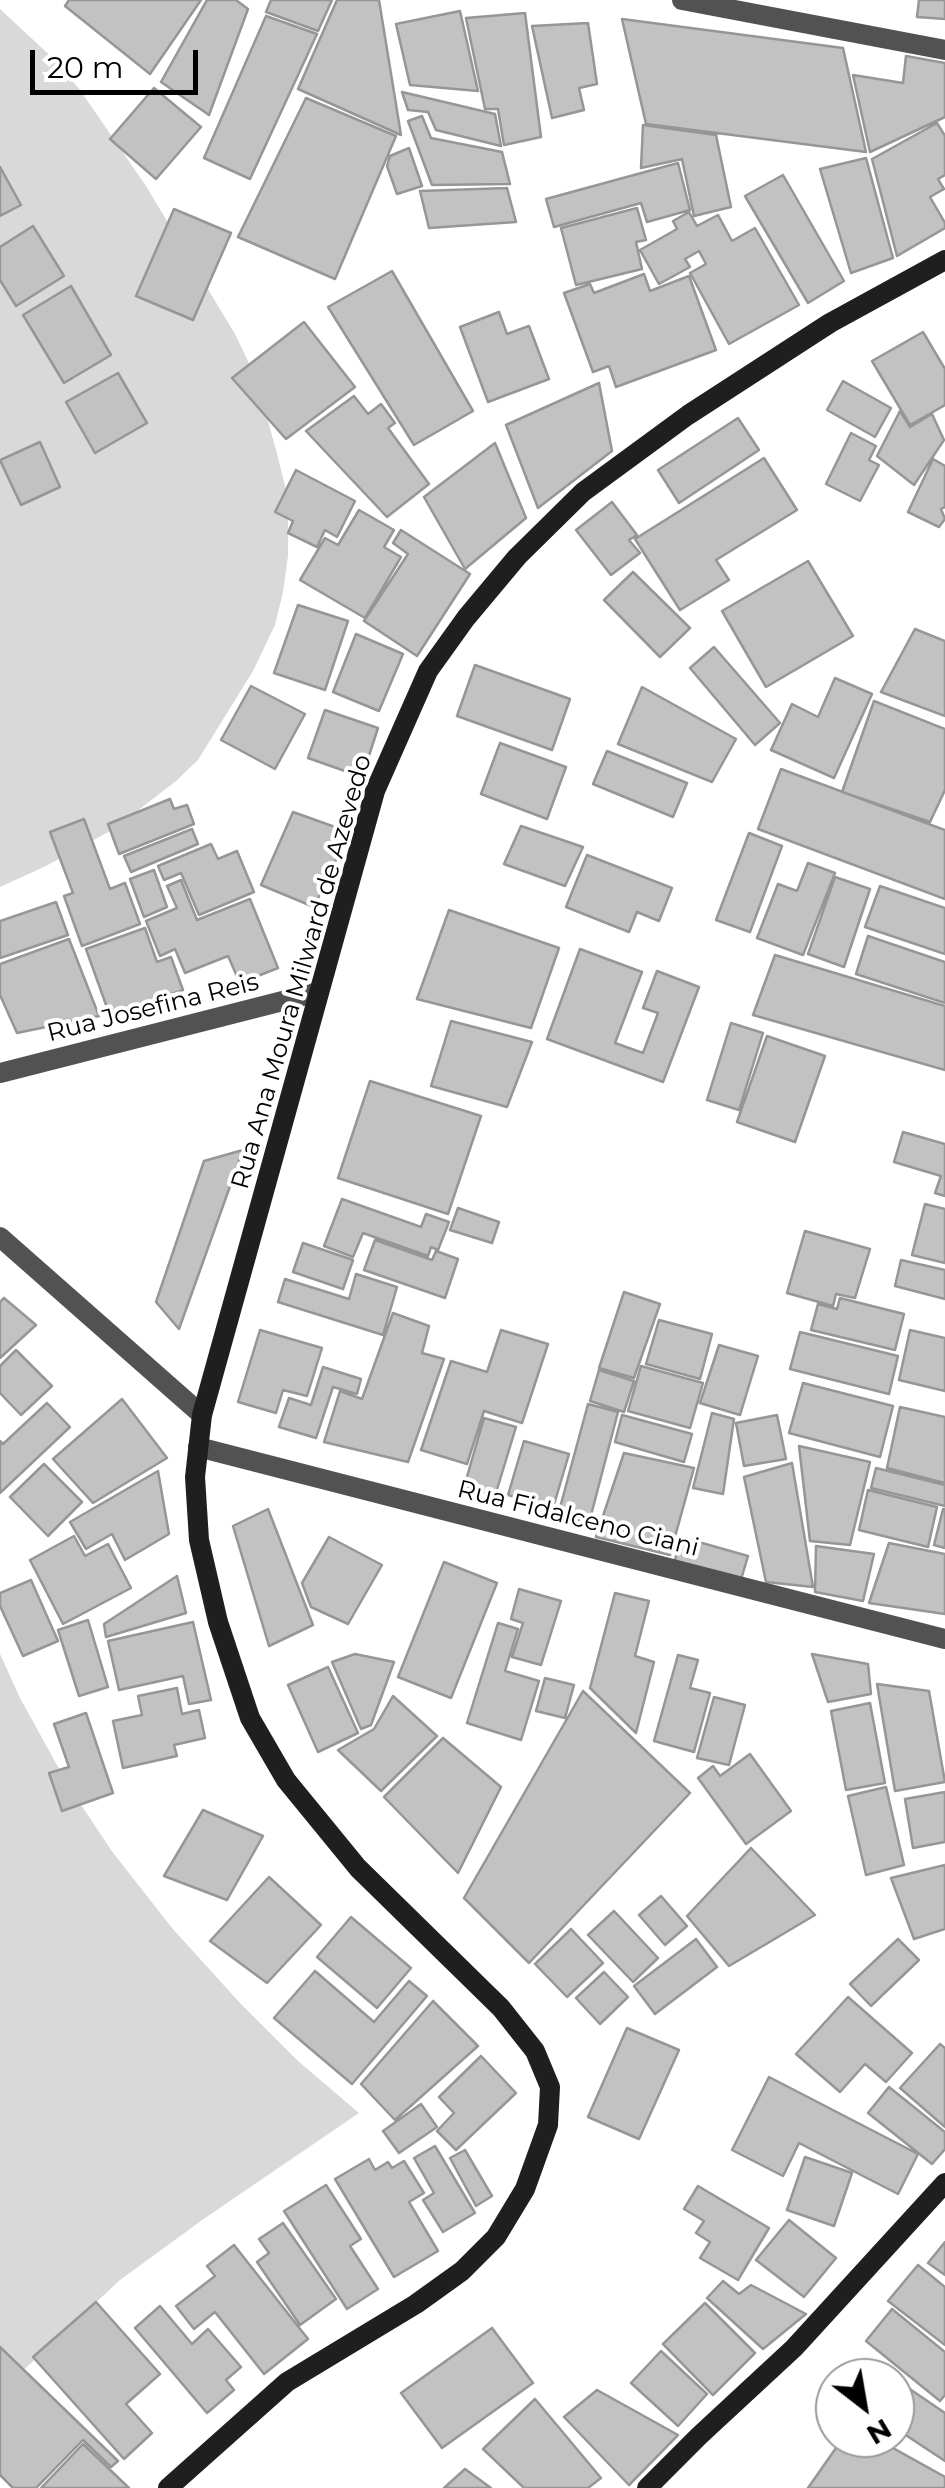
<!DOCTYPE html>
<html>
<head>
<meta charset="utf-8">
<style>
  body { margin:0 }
  #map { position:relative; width:945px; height:2488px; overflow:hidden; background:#fff; font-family:Montserrat,sans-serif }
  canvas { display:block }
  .north { position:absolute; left:815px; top:2358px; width:100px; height:100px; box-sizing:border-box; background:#fff; border:2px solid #999; border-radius:50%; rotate:149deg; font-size:28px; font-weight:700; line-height:40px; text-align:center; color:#000 }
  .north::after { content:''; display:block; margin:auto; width:35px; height:45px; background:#000; clip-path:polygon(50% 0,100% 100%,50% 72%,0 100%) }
  .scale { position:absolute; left:30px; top:50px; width:168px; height:45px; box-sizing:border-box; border:5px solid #000; border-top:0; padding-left:12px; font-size:30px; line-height:35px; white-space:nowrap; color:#000; -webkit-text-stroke:8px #fff; paint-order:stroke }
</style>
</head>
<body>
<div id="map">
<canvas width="945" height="2488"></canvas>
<div class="north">N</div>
<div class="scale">20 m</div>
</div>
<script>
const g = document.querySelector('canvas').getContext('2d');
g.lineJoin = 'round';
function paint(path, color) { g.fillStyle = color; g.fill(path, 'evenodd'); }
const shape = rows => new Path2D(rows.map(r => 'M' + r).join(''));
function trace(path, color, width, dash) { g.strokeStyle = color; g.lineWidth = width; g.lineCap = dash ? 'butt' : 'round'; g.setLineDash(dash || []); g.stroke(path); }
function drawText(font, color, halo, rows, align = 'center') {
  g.font = font + ' Montserrat,sans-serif'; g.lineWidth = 8; g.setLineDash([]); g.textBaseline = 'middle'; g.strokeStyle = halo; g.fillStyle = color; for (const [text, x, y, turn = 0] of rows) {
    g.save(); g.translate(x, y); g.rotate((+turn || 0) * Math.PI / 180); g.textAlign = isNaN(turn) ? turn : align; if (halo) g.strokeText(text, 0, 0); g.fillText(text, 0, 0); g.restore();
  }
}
paint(shape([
  [0,9,57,62,80,90,146,186,235,334,256,378,276,450,286,490,288,524,288,556,283,592,275,625,253,671,198,760,176,781,114,829,46,866,0,887],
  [0,1654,20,1698,68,1785,111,1850,172,1928,240,2003,298,2061,359,2113,205,2218,120,2280,0,2392]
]), '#d9d9d9');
const building = shape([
  [69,0,201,0,150,74,65,6,69,0],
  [207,0,236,0,248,9,209,115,161,82,207,0],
  [271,0,332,0,318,31,266,12,271,0],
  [337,0,379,0,401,135,298,89,337,0],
  [919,0,945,0,945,19,917,17,919,0],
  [460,11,478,91,410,85,396,24,460,11],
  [525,13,541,137,504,145,498,109,485,109,466,18,525,13],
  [266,16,317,34,250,179,204,158,266,16],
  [622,19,843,48,866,152,646,124,622,19],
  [588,23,597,84,579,88,584,110,552,118,532,26,588,23],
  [906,56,945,63,945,117,870,152,853,75,903,83,906,56],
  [154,88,201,127,156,179,110,139,154,88],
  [402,92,495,114,501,146,436,130,428,112,408,110,402,92],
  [306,98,396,136,335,279,238,237,306,98],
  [422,116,431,138,502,152,510,184,432,185,408,121,422,116],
  [937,123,945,136,945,175,938,179,944,189,930,197,945,223,945,228,897,256,872,159,937,123],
  [643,125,716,135,731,207,694,216,682,159,641,168,643,125],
  [409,148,422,186,397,194,387,166,390,156,409,148],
  [866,158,893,258,851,273,820,169,866,158],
  [678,163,690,210,647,222,641,203,554,227,546,199,678,163],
  [0,167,21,205,0,216,0,167],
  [783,175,844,281,808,303,745,196,783,175],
  [507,188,516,222,429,228,420,191,507,188],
  [637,208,646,240,636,242,642,269,576,285,561,228,637,208],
  [174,209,231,233,193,320,136,296,174,209],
  [689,212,697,226,718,215,732,241,755,228,799,305,729,344,690,273,706,264,699,251,685,259,690,267,659,284,640,250,677,229,673,221,689,212],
  [33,226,64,276,16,306,0,280,0,247,33,226],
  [392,271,473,411,414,445,328,307,392,271],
  [644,274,650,291,689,276,716,350,616,387,609,366,593,372,564,293,590,284,594,293,644,274],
  [71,286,111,355,64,383,23,315,71,286],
  [499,312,507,334,529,326,549,379,488,402,460,327,499,312],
  [304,322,355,387,286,439,232,378,304,322],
  [923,332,945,369,945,405,910,425,872,361,923,332],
  [118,373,147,423,95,453,66,402,118,373],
  [843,381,891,408,875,437,827,410,843,381],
  [599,383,612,451,538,508,506,425,599,383],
  [354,396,368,414,381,404,395,423,388,428,429,484,387,517,306,431,354,396],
  [900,411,910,427,932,414,944,440,914,485,877,456,900,411],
  [738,418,759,450,679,503,658,470,738,418],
  [851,433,876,446,869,460,879,465,860,501,826,484,851,433],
  [40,442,60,487,21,505,0,460,40,442],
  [495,443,526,518,465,569,424,497,495,443],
  [764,458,797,510,716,560,729,580,680,610,635,539,764,458],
  [933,459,945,466,945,507,941,509,945,519,939,527,908,512,933,459],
  [296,470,355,501,337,537,325,530,317,547,288,533,293,521,275,512,296,470],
  [612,502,637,535,629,540,640,553,611,575,576,530,612,502],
  [359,510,394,530,384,547,401,557,365,618,300,580,325,538,338,545,359,510],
  [401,530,470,574,417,656,364,621,408,554,393,543,401,530],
  [808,561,853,636,766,687,722,611,808,561],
  [633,572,690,628,660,657,604,600,633,572],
  [298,605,348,621,325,690,274,673,298,605],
  [915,629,945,641,945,716,881,692,915,629],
  [356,634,403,654,379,711,333,692,356,634],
  [714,647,780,723,755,745,690,668,714,647],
  [475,665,570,699,552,750,457,716,475,665],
  [835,678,872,694,834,778,771,750,792,704,818,717,835,678],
  [251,686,305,714,275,769,221,740,251,686],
  [642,687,736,739,712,782,618,744,642,687],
  [874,701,945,729,945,790,930,822,842,792,874,701],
  [325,710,378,728,362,777,308,758,325,710],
  [500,743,566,767,547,819,481,794,500,743],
  [607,751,687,783,673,817,593,784,607,751],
  [781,769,945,830,945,899,758,829,781,769],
  [170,799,174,809,187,805,194,824,119,854,108,824,170,799],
  [293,812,349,832,314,907,261,885,293,812],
  [84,819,110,889,125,883,140,924,82,946,64,896,73,893,50,832,84,819],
  [521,826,583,847,565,886,504,864,521,826],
  [192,829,198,844,131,872,124,856,192,829],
  [749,833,782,846,750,932,716,920,749,833],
  [211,844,218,859,237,851,254,892,199,915,181,873,164,880,158,866,211,844],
  [587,855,672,888,659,921,637,912,629,932,566,907,587,855],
  [808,863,835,873,803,955,757,938,778,884,797,891,808,863],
  [154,870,167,907,144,917,130,879,154,870],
  [835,877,870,889,844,967,808,954,835,877],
  [181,880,197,920,250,899,278,968,240,983,228,956,185,973,175,949,160,956,146,921,177,908,167,886,181,880],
  [880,886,945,908,945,954,865,927,880,886],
  [56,902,68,935,0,958,0,921,56,902],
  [449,910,559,948,531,1028,417,999,449,910],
  [145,928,157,962,171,957,183,990,110,1016,86,949,145,928],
  [868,936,945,962,945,1003,856,974,868,936],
  [69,939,99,1016,17,1033,0,995,0,964,69,939],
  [580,949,642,972,615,1043,643,1053,658,1013,643,1008,657,971,699,987,663,1082,547,1039,580,949],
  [775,955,945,1006,945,1070,753,1015,775,955],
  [451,1021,532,1042,507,1107,431,1086,451,1021],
  [731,1023,763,1033,739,1110,707,1100,731,1023],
  [767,1036,825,1056,795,1142,737,1122,767,1036],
  [370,1081,481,1116,448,1214,338,1178,370,1081],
  [903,1132,945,1144,945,1196,935,1193,941,1176,894,1162,903,1132],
  [243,1150,179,1329,156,1302,204,1161,243,1150],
  [342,1199,421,1227,426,1214,449,1222,438,1250,431,1247,428,1256,363,1233,353,1257,324,1246,342,1199],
  [925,1204,945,1209,945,1263,912,1255,925,1204],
  [458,1208,499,1222,492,1243,450,1230,458,1208],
  [805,1231,870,1249,855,1298,836,1294,833,1306,787,1293,805,1231],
  [375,1240,432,1260,436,1251,458,1259,445,1298,364,1270,375,1240],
  [303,1243,353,1260,343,1289,293,1272,303,1243],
  [901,1260,945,1270,945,1299,895,1286,901,1260],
  [356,1274,397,1287,383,1335,278,1302,285,1279,349,1299,356,1274],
  [624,1292,660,1304,634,1378,599,1368,624,1292],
  [4,1298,36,1325,0,1358,0,1302,4,1298],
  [840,1298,904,1314,895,1350,811,1330,818,1304,837,1309,840,1298],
  [393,1313,429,1326,422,1353,444,1359,408,1462,324,1442,340,1391,362,1399,393,1313],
  [659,1320,712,1334,700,1379,646,1364,659,1320],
  [260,1330,322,1348,307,1396,283,1390,276,1413,238,1402,260,1330],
  [501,1330,548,1344,522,1423,484,1411,467,1464,421,1450,451,1361,487,1372,501,1330],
  [910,1330,945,1338,945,1391,899,1380,910,1330],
  [800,1332,898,1356,889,1394,790,1369,800,1332],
  [719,1345,758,1356,740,1415,700,1403,719,1345],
  [16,1350,52,1386,21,1415,0,1393,0,1366,16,1350],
  [641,1366,703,1383,690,1428,628,1411,641,1366],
  [323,1367,361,1379,357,1394,333,1387,316,1438,279,1427,289,1398,311,1405,323,1367],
  [599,1370,634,1381,624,1412,590,1401,599,1370],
  [803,1383,893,1406,880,1457,789,1433,803,1383],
  [122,1399,167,1458,93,1503,53,1459,122,1399],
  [47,1403,70,1427,0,1493,0,1441,3,1444,47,1403],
  [588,1404,618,1412,589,1523,558,1515,588,1404],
  [900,1407,945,1417,945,1483,887,1468,900,1407],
  [712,1413,734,1419,723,1494,693,1488,712,1413],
  [622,1415,692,1434,684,1462,615,1442,622,1415],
  [777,1415,786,1459,744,1466,736,1423,777,1415],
  [484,1418,516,1427,495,1496,464,1487,484,1418],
  [524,1441,569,1454,553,1508,508,1495,524,1441],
  [799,1446,870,1462,850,1545,810,1541,799,1446],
  [624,1453,694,1468,670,1555,596,1537,624,1453],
  [792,1463,813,1587,766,1582,744,1477,792,1463],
  [44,1464,82,1502,48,1536,10,1497,44,1464],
  [876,1468,945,1485,945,1506,871,1488,876,1468],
  [158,1471,169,1534,125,1560,112,1534,86,1549,70,1522,158,1471],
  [868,1490,937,1507,928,1547,859,1530,868,1490],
  [268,1509,313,1625,269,1646,233,1526,268,1509],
  [943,1509,945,1509,945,1548,934,1545,943,1509],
  [74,1536,85,1556,108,1544,131,1588,63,1624,30,1560,74,1536],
  [329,1537,382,1565,348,1624,311,1607,302,1583,329,1537],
  [681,1537,748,1556,740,1583,674,1564,681,1537],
  [889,1543,945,1554,945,1614,869,1603,889,1543],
  [816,1546,874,1554,863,1601,815,1592,816,1546],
  [444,1562,497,1583,451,1698,398,1677,444,1562],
  [177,1576,186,1613,106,1637,104,1624,177,1576],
  [31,1580,58,1641,23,1656,0,1606,0,1593,31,1580],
  [519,1589,561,1601,541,1665,512,1657,523,1623,511,1619,519,1589],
  [615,1593,649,1601,635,1656,654,1662,636,1733,590,1688,615,1593],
  [88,1620,108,1687,79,1696,58,1630,88,1620],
  [193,1622,211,1700,189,1704,183,1676,119,1690,108,1641,193,1622],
  [498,1623,518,1629,505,1671,539,1681,521,1740,467,1723,498,1623],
  [355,1654,394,1662,371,1725,361,1729,332,1662,355,1654],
  [812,1654,868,1664,871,1694,828,1702,812,1654],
  [678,1655,698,1660,690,1688,710,1693,694,1752,654,1741,678,1655],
  [328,1667,358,1733,318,1752,288,1685,328,1667],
  [545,1678,574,1685,565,1718,536,1711,545,1678],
  [877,1684,929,1691,945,1782,895,1791,877,1684],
  [177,1688,182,1714,199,1710,205,1738,174,1745,177,1756,123,1768,113,1721,142,1715,138,1696,177,1688],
  [583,1691,690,1793,529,1963,464,1898,583,1691],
  [393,1696,437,1736,381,1791,338,1750,374,1729,393,1696],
  [714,1697,745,1705,729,1765,697,1758,714,1697],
  [870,1703,885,1783,846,1790,831,1711,870,1703],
  [86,1713,113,1793,62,1811,49,1773,69,1767,54,1724,86,1713],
  [443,1738,501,1787,458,1873,384,1797,443,1738],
  [750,1754,791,1811,746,1844,698,1778,713,1766,720,1776,750,1754],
  [886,1787,904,1865,866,1875,848,1796,886,1787],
  [945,1792,945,1842,913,1848,905,1799,945,1792],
  [203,1810,263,1836,227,1900,164,1876,203,1810],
  [751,1848,815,1915,729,1966,687,1916,751,1848],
  [945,1865,945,1929,914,1939,891,1878,945,1865],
  [269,1877,321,1925,267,1983,210,1941,269,1877],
  [661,1896,687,1926,665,1945,639,1915,661,1896],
  [614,1911,658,1958,633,1982,588,1935,614,1911],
  [351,1917,411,1968,377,2008,317,1957,351,1917],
  [571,1929,603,1963,567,1997,535,1964,571,1929],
  [696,1939,717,1967,655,2014,634,1986,696,1939],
  [898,1939,919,1960,871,2006,850,1984,898,1939],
  [315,1971,374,2022,409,1981,427,1996,352,2084,274,2018,315,1971],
  [604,1972,628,1997,600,2024,576,1998,604,1972],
  [848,1997,912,2053,886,2082,865,2064,840,2092,796,2054,848,1997],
  [433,2001,478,2046,395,2120,361,2084,433,2001],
  [627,2028,679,2050,639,2139,588,2117,627,2028],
  [940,2044,945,2048,945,2127,900,2088,940,2044],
  [481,2056,516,2093,456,2150,437,2131,454,2113,439,2097,481,2056],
  [769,2077,918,2154,898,2194,799,2143,783,2176,732,2150,769,2077],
  [889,2087,945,2132,945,2149,932,2164,868,2113,889,2087],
  [421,2104,437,2127,399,2153,383,2131,421,2104],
  [435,2146,475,2213,443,2232,423,2200,434,2193,414,2158,435,2146],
  [465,2150,492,2196,476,2206,450,2158,465,2150],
  [805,2157,852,2173,834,2226,787,2210,805,2157],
  [369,2159,375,2170,388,2162,392,2168,404,2161,424,2193,409,2202,438,2251,394,2277,335,2179,369,2159],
  [326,2185,361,2239,350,2246,378,2289,347,2309,284,2211,326,2185],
  [698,2186,769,2228,738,2280,700,2258,710,2242,696,2233,704,2221,684,2209,698,2186],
  [789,2220,836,2258,804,2297,756,2260,789,2220],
  [283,2223,336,2299,300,2325,257,2262,269,2253,259,2239,283,2223],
  [945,2242,945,2275,928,2263,945,2242],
  [234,2245,308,2339,264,2374,215,2312,194,2329,176,2306,215,2276,207,2266,234,2245],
  [918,2265,945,2287,945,2345,888,2301,918,2265],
  [723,2281,739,2294,751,2285,806,2314,763,2349,707,2298,723,2281],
  [96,2302,160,2374,126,2404,152,2433,124,2459,33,2357,96,2302],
  [705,2303,755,2353,713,2395,663,2344,705,2303],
  [160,2306,192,2344,208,2329,241,2367,226,2380,234,2390,207,2413,135,2328,160,2306],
  [892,2309,945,2352,945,2395,940,2401,866,2341,892,2309],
  [492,2328,533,2383,442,2448,401,2393,492,2328],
  [0,2347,118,2461,111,2467,83,2440,36,2488,13,2488,0,2475,0,2347],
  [661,2351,707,2394,678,2426,631,2383,661,2351],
  [895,2379,945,2413,945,2461,895,2428,895,2379],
  [597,2390,678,2435,629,2485,564,2417,597,2390],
  [535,2399,601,2478,588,2488,524,2488,483,2449,535,2399],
  [843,2438,875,2438,945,2477,945,2488,808,2488,843,2438],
  [83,2444,129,2488,41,2488,83,2444],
  [465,2469,491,2488,444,2488,465,2469]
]);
paint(building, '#c2c2c2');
trace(building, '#969696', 2.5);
trace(shape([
  [682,0,945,50],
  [0,1073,318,992],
  [0,1237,202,1415],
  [198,1447,945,1639]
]), '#525252', 20);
trace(shape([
  [168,2488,287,2382,416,2304,462,2271,496,2237,525,2189,548,2125,550,2087,535,2051,501,2008,358,1868,286,1780,250,1718,218,1622,199,1540,195,1477,202,1415,375,791,428,671,466,618,517,557,583,492,688,415,830,323,945,260],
  [647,2488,699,2436,794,2348,945,2183]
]), '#1f1f1f', 20);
drawText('25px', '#000', '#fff', [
  ["Rua Ana Moura Milward de Azevedo",302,972,-74],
  ["Rua Josefina Reis",153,1008,-14],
  ["Rua Fidalceno Ciani",578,1519,14]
]);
</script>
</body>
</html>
